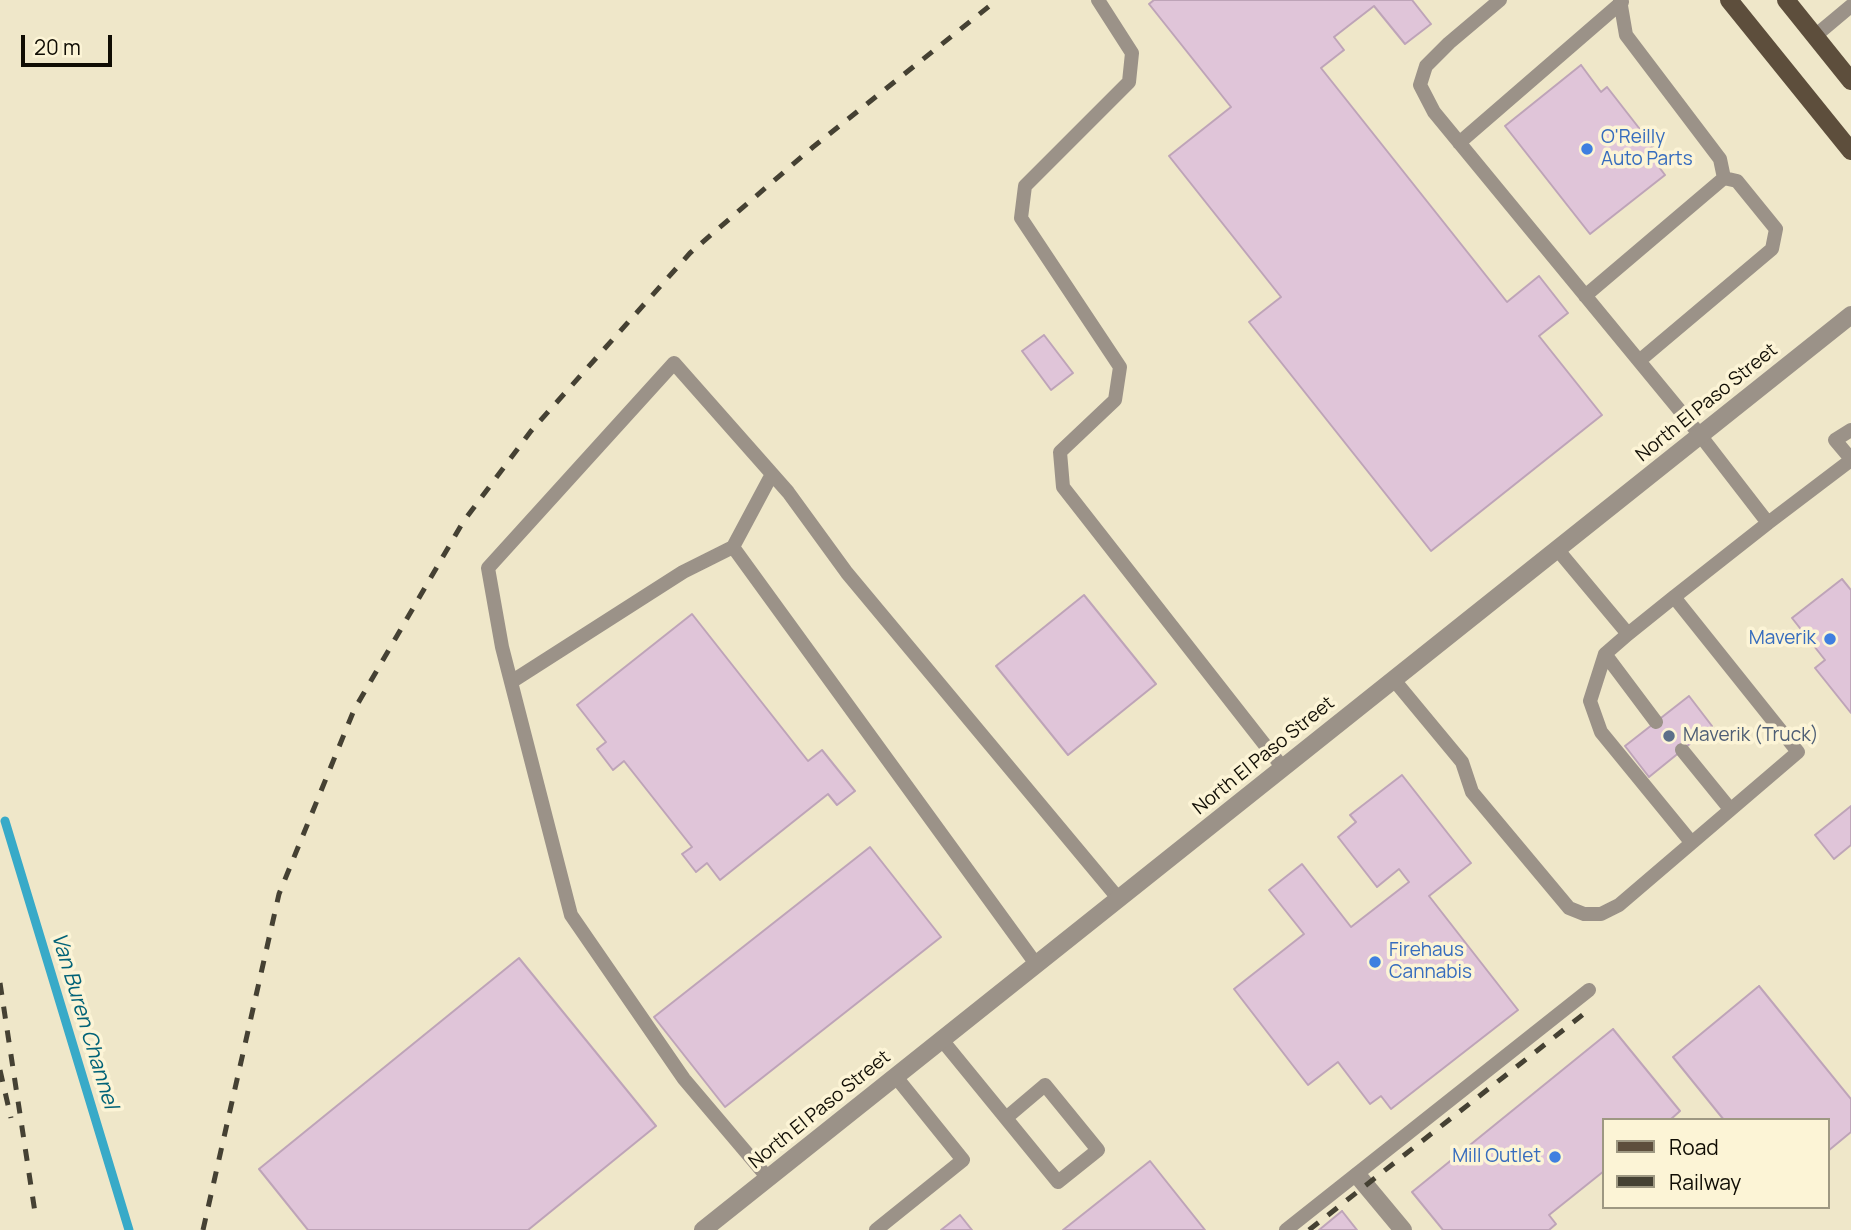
<!DOCTYPE html>
<html>
<head>
<meta charset="utf-8">
<style>
  body { margin:0 }
  #map { position:relative; width:1851px; height:1230px; overflow:hidden; background:#efe7c9; font-family:Manrope,sans-serif }
  canvas { display:block }
  .legend { position:absolute; left:1602px; top:1118px; width:228px; height:91px; box-sizing:border-box; background:#fcf4d6; border:2px solid #9e9882; margin:0; padding:9px 12px; list-style:none; font-size:21px; color:#100d04 }
  .legend li { display:flex; align-items:center; gap:14px; height:35px }
  .legend b { width:35px; border:2px solid #9e9882 }
  .scale { position:absolute; left:21px; top:35px; width:91px; height:32px; box-sizing:border-box; border:4px solid #100d04; border-top:0; padding-left:9px; font-size:21px; line-height:24px; white-space:nowrap; color:#100d04; -webkit-text-stroke:5px #fcf4d6; paint-order:stroke }
</style>
</head>
<body>
<div id="map">
<canvas width="1851" height="1230"></canvas>
<ul class="legend">
<li><b style="height:9px;background:#5d4e3c"></b>Road</li>
<li><b style="height:9px;background:#454133"></b>Railway</li>
</ul>
<div class="scale">20 m</div>
</div>
<script>
const g = document.querySelector('canvas').getContext('2d');
g.lineJoin = 'round';
const shape = rows => new Path2D(rows.map(r => 'M' + r).join(''));
function trace(path, color, width, dash) { g.strokeStyle = color; g.lineWidth = width; g.lineCap = dash ? 'butt' : 'round'; g.setLineDash(dash || []); g.stroke(path); }
function paint(path, color) { g.fillStyle = color; g.fill(path, 'evenodd'); }
function drawText(font, color, halo, rows, align = 'center') {
  g.font = font + ' Manrope,sans-serif'; g.lineWidth = 7; g.setLineDash([]); g.textBaseline = 'middle'; g.strokeStyle = halo; g.fillStyle = color; for (const [text, x, y, turn = 0] of rows) {
    g.save(); g.translate(x, y); g.rotate((+turn || 0) * Math.PI / 180); g.textAlign = isNaN(turn) ? turn : align; if (halo) g.strokeText(text, 0, 0); g.fillText(text, 0, 0); g.restore();
  }
}
trace(shape([
  [5,821,129,1230]
]), '#38aac8', 9);
const building = shape([
  [1154,0,1412,0,1431,24,1405,44,1374,6,1334,37,1344,50,1321,68,1507,302,1539,276,1568,313,1539,336,1602,415,1431,551,1249,322,1281,297,1169,156,1231,107,1149,4,1154,0],
  [1581,65,1601,92,1607,87,1653,146,1647,151,1665,175,1590,234,1505,126,1581,65],
  [1044,335,1073,373,1051,390,1022,351,1044,335],
  [1842,579,1851,590,1851,713,1815,668,1825,660,1792,618,1842,579],
  [1084,595,1156,684,1068,755,996,666,1084,595],
  [692,614,808,761,822,750,855,791,837,805,828,794,720,880,707,863,696,872,682,854,692,847,624,761,613,770,597,749,606,742,577,705,692,614],
  [1689,696,1712,726,1649,777,1625,746,1689,696],
  [1402,775,1471,863,1429,896,1518,1010,1391,1109,1381,1096,1370,1104,1338,1062,1308,1085,1234,989,1304,934,1269,890,1302,864,1351,927,1409,882,1399,869,1377,887,1338,837,1356,822,1350,815,1402,775],
  [1851,806,1851,845,1834,859,1815,835,1851,806],
  [870,847,941,937,725,1107,654,1017,870,847],
  [519,958,656,1126,528,1230,308,1230,259,1169,519,958],
  [1759,986,1851,1099,1851,1132,1828,1151,1828,1120,1724,1120,1673,1057,1759,986],
  [1613,1029,1680,1111,1670,1120,1604,1120,1604,1171,1549,1215,1556,1224,1549,1230,1443,1230,1412,1192,1613,1029],
  [1150,1161,1205,1230,1063,1230,1150,1161],
  [1342,1211,1357,1230,1319,1230,1342,1211],
  [960,1215,972,1230,941,1230,960,1215]
]);
paint(building, '#e0c5d9');
trace(building, '#bea4b8', 2);
trace(shape([
  [1098,0,1132,53,1129,82,1025,186,1021,218,1120,367,1115,400,1060,452,1063,487,1283,768],
  [1500,0,1449,43,1426,66,1420,85,1434,112,1700,435,1768,523,1674,597],
  [1815,36,1851,6],
  [1459,143,1622,2],
  [1585,296,1724,178,1720,159,1626,35,1620,0],
  [1639,361,1772,249,1776,229,1737,181,1724,178],
  [1851,459,1835,440,1851,430],
  [1768,523,1851,460],
  [733,547,1036,964],
  [1628,634,1605,654,1590,701,1601,732,1691,842],
  [1605,654,1656,722],
  [1394,680,1462,762,1472,792,1569,908,1584,914,1601,914,1619,905,1798,752,1674,597,1628,634,1557,549],
  [511,682,683,572,733,547,772,474],
  [1682,750,1730,809],
  [942,1040,1058,1182,1098,1150,1045,1085,1006,1118],
  [768,1178,684,1079,571,915,502,647,488,568,674,363,788,492,847,573,1118,898],
  [876,1230,963,1160,896,1077],
  [1286,1230,1589,990]
]), '#9b9288', 14);
trace(shape([
  [1358,1176,1403,1230],
  [703,1230,1851,315]
]), '#9b9288', 18);
trace(shape([
  [1729,0,1851,151],
  [1786,0,1851,81]
]), '#5d4e3c', 18);
trace(shape([
  [0,983,36,1219],
  [0,1070,11,1118],
  [203,1230,279,894,354,710,463,522,531,431,690,253,813,147,997,0],
  [1309,1230,1590,1009]
]), '#454133', 5, [12, 12]);
for (const [x, y, r, color] of [
  [1587,149,7,"#3f7fe0"],
  [1830,639,7,"#3f7fe0"],
  [1669,736,7,"#5c6f8a"],
  [1375,962,7,"#3f7fe0"],
  [1555,1157,7,"#3f7fe0"]
]) { const dot = new Path2D(); dot.arc(x, y, r, 0, 2 * Math.PI); g.fillStyle = color; g.fill(dot); trace(dot, '#fcf4d6', 2.5); }
drawText('19px', '#366cbe', '#fcf4d6', [
  ["O'Reilly",1601,138],
  ["Auto Parts",1601,160],
  ["Maverik",1816,639,"right"],
  ["Firehaus",1389,951],
  ["Cannabis",1389,973],
  ["Mill Outlet",1541,1157,"right"]
], 'left');
drawText('19px', '#100d04', '#fcf4d6', [
  ["North El Paso Street",1707,403,-39],
  ["North El Paso Street",1264,756,-39],
  ["North El Paso Street",820,1110,-39]
]);
drawText('19px', '#4e5e75', '#fcf4d6', [
  ["Maverik (Truck)",1683,736]
], 'left');
drawText('italic 21px', '#006277', '#fcf4d6', [
  ["Van Buren Channel",84,1021,73]
]);
</script>
</body>
</html>
